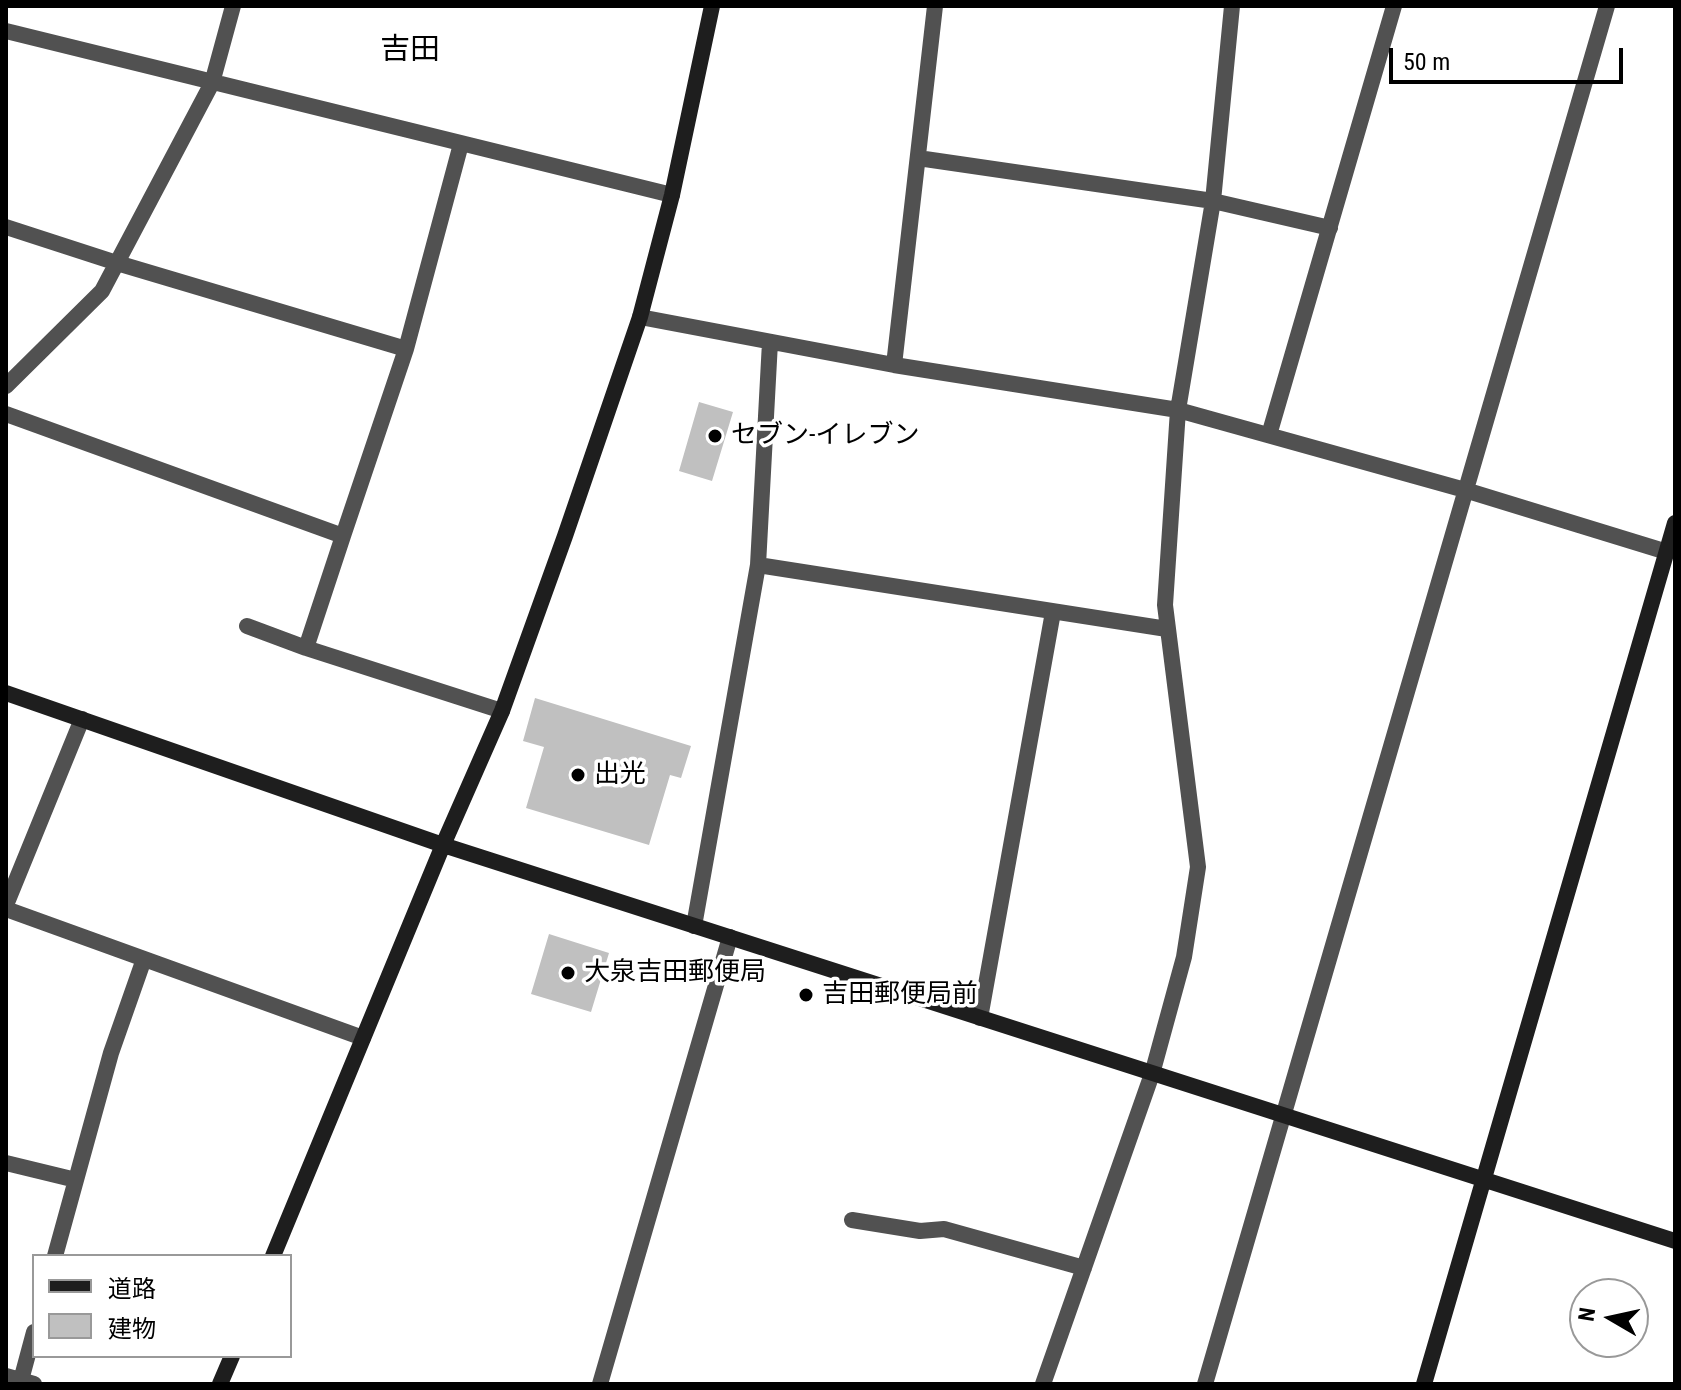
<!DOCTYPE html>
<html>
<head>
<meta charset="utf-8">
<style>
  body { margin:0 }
  #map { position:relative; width:1681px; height:1390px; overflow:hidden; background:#fff; font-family:"Roboto Condensed","Noto Sans JP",sans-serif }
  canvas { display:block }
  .frame { position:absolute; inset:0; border:8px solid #000; pointer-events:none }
  .legend { position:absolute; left:32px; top:1254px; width:260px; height:104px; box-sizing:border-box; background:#fff; border:2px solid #999; margin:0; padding:10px 14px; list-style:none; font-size:24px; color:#000 }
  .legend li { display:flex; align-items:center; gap:16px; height:40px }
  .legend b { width:40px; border:2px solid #999 }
  .north { position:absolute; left:1569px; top:1278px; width:80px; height:80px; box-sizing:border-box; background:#fff; border:2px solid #999; border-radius:50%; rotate:279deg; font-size:22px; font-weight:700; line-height:32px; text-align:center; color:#000 }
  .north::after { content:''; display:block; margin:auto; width:28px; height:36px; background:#000; clip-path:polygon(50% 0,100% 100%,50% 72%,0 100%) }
  .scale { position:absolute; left:1389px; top:48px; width:234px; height:36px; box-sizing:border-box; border:4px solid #000; border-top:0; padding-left:10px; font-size:24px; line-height:28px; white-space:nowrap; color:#000; -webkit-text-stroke:6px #fff; paint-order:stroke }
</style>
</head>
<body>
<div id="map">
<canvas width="1681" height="1390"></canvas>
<div class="frame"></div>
<ul class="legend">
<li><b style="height:10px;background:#1e1e1e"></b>道路</li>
<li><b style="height:22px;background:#c0c0c0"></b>建物</li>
</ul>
<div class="north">N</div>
<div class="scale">50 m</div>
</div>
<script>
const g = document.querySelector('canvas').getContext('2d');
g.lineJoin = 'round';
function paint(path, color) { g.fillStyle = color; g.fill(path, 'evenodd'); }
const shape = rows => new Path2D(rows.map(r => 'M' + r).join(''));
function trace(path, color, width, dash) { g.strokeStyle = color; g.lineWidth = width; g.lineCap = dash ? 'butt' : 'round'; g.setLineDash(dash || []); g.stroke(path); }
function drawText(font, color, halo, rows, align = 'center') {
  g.font = font + ' "Roboto Condensed","Noto Sans JP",sans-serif'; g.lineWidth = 7; g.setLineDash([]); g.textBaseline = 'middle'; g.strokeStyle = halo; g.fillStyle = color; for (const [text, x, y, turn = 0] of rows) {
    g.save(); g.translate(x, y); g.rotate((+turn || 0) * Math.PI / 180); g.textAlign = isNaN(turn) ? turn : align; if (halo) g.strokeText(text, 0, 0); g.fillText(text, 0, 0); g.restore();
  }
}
paint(shape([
  [699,402,733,412,712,481,679,471],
  [535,698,691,746,681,778,670,775,649,845,526,808,544,747,523,741],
  [549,934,609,953,591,1012,531,994]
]), '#c0c0c0');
trace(shape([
  [6,31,672,195],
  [918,158,1213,201,1330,228],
  [6,227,117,263,406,349],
  [640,317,894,365,1178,410,1465,490,1667,552],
  [894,365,935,6],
  [6,386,102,291,212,83,233,6],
  [6,414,343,536,406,349,461,144],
  [1269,435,1394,6],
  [758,565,1167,629],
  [247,626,306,648,502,711],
  [306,648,343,536],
  [6,905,82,719],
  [6,909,363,1038],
  [694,926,758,565,770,342],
  [980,1018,1053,612],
  [6,1163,76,1180],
  [852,1220,920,1231,944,1229,1084,1268],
  [55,1256,111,1053,144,959],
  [6,1376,34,1384],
  [20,1384,34,1332],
  [600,1384,730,937],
  [1043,1384,1152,1074,1184,957,1198,867,1165,605,1178,410,1213,201,1232,6],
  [1205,1384,1607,6]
]), '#515151', 16);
trace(shape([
  [6,693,443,845,1675,1241],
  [273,1256,443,845,502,711,565,536,640,317,672,195,712,6],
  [220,1384,232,1356],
  [1424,1384,1675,523]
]), '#1e1e1e', 16);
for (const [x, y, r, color] of [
  [715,436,8,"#000"],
  [578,775,8,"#000"],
  [568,973,8,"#000"],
  [806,995,8,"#000"]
]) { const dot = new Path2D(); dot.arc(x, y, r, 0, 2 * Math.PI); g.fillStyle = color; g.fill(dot); trace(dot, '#fff', 3); }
drawText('26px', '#000', '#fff', [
  ["セブン-イレブン",731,436],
  ["出光",594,775],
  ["大泉吉田郵便局",584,973],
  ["吉田郵便局前",822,995]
], 'left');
drawText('30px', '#000', '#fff', [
  ["吉田",410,51]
]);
</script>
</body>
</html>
